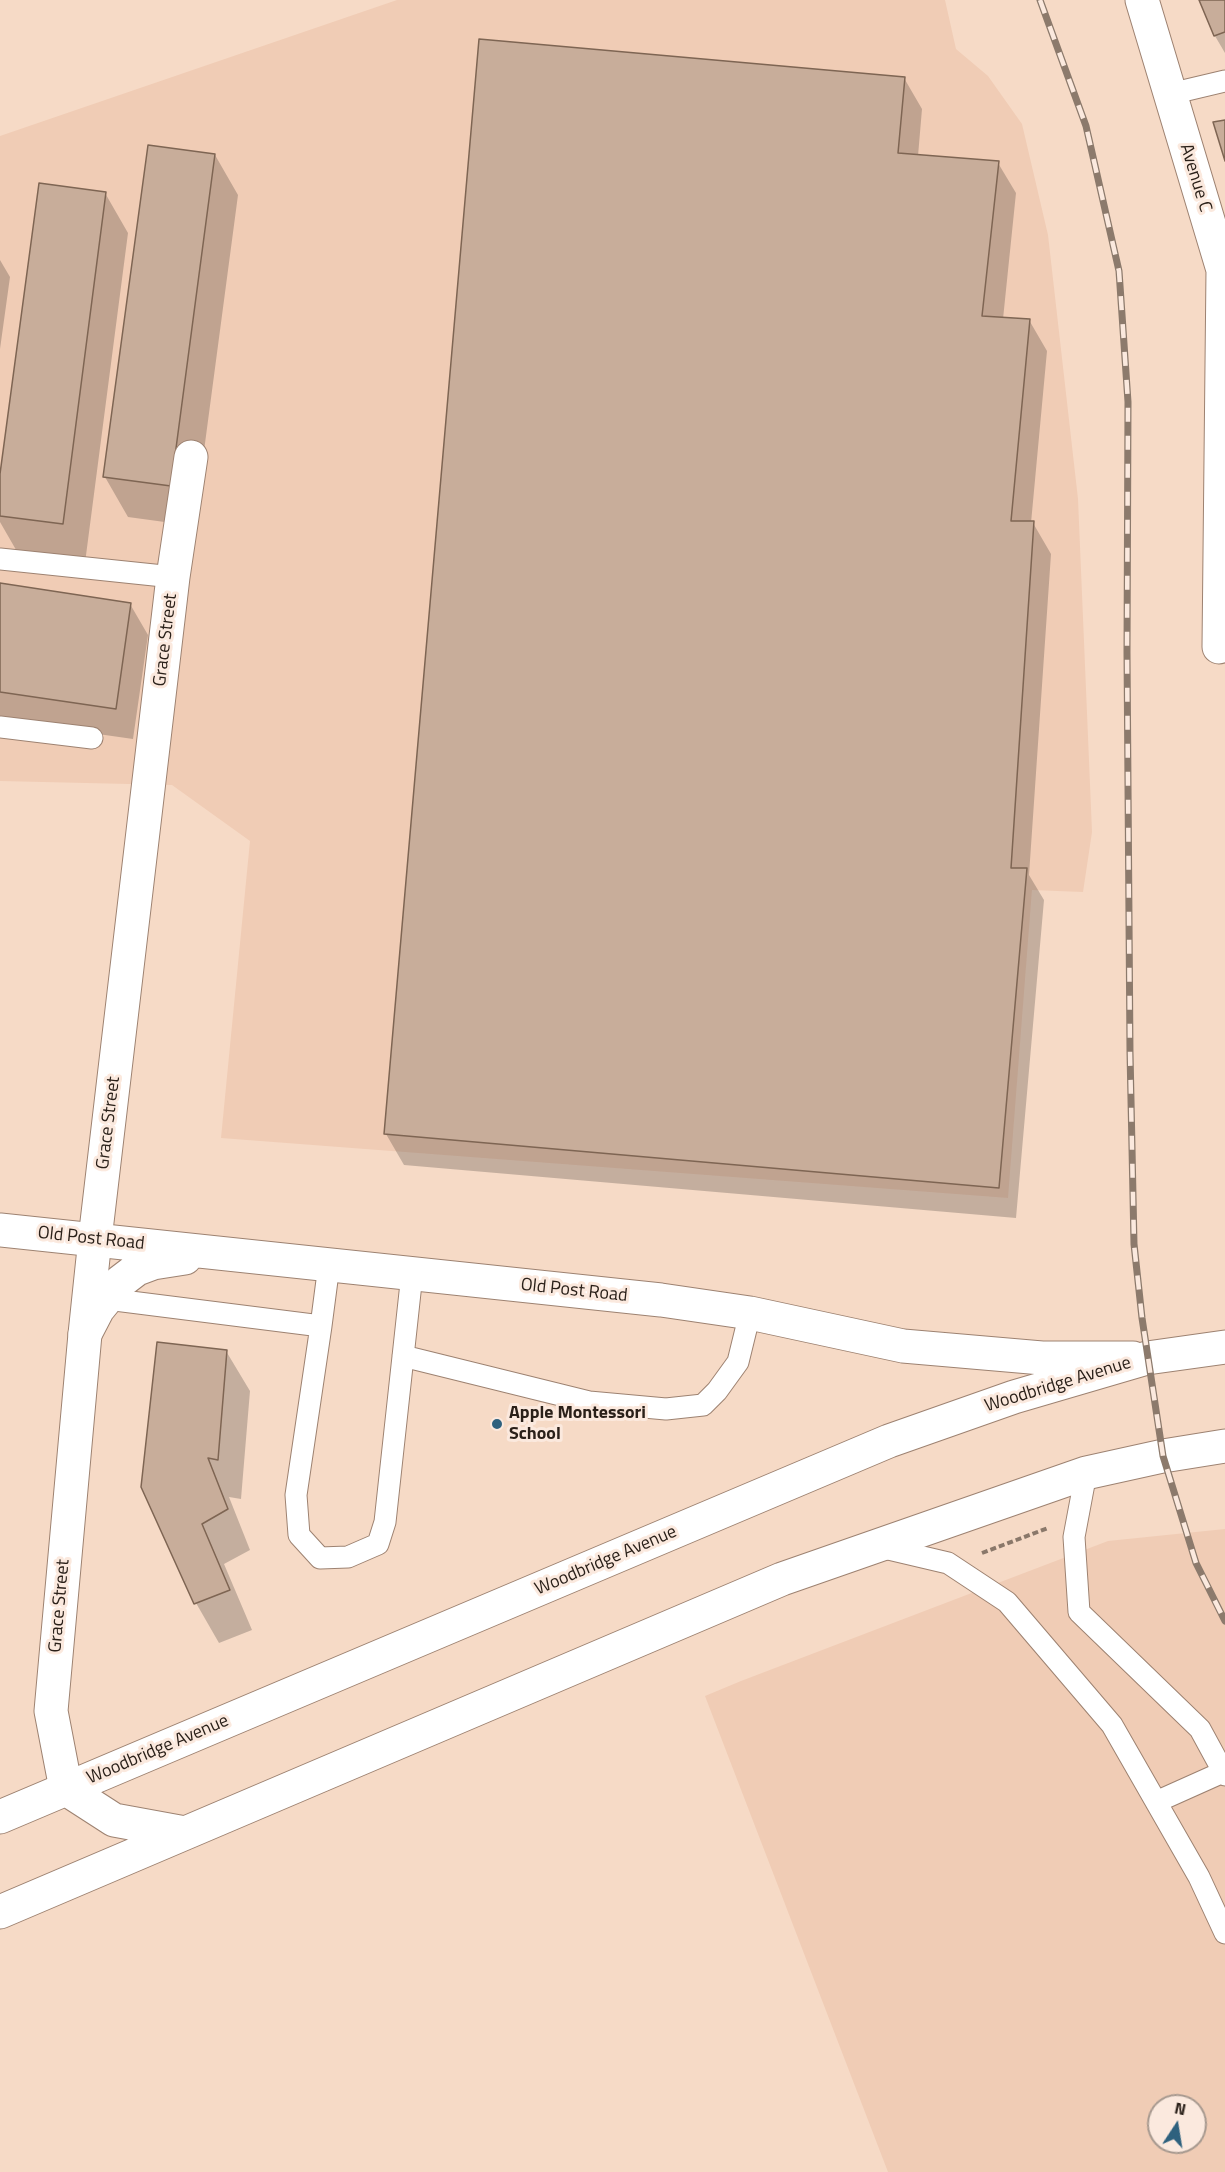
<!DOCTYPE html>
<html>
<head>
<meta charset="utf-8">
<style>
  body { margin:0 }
  #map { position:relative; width:1225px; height:2172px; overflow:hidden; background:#f6dac6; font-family:"Titillium Web",sans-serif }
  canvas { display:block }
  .north { position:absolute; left:1147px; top:2094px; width:60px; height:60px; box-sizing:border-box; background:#fbe9de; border:2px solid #a7998f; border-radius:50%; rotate:12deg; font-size:16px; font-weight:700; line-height:24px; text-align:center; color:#2a2019 }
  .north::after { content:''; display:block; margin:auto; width:21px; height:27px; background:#2e617e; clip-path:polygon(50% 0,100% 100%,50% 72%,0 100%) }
</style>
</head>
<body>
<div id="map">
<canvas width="1225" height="2172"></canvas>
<div class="north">N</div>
</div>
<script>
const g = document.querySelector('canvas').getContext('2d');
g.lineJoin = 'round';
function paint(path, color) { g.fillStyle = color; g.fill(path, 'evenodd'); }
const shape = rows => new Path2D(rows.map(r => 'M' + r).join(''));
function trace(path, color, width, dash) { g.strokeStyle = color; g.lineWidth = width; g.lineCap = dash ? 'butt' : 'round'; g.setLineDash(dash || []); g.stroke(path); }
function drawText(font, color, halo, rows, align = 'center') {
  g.font = font + ' "Titillium Web",sans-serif'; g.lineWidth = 6; g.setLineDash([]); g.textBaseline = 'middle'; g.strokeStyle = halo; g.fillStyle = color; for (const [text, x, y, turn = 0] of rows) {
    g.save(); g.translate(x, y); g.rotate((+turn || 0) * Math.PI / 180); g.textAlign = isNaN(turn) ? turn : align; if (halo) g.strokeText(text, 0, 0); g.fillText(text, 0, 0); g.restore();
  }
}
paint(shape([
  [397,0,945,0,956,49,988,76,1022,124,1048,235,1078,499,1092,832,1083,892,1032,890,1008,1198,221,1138,250,841,172,785,0,781,0,136],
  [1225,1529,1225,2172,888,2172,705,1696,741,1681,1108,1541],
  [1159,2106,1195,2106,1195,2142,1159,2142]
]), '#f0ccb5');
paint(shape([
  [1201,0,1225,0,1225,53,1215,36],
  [904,78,922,109,918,156,998,163,1016,193,1003,319,1029,320,1047,351,1031,523,1033,523,1051,554,1029,875,1044,900,1016,1218,404,1165,386,1134],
  [215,155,238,195,194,526,128,517,105,477],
  [105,193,128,233,85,563,19,555,0,522,0,486],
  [0,260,10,277,0,349],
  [0,585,130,604,148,635,133,739,0,720],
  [226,1351,250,1391,241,1499,229,1497,250,1550,224,1564,252,1630,219,1643,196,1603,142,1487]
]), '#0003');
const building = shape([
  [1199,0,1225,0,1225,32,1214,36,1199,0],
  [479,39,905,77,898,153,999,161,982,316,1030,319,1011,521,1034,521,1011,868,1027,868,999,1188,384,1134,479,39],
  [1225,120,1225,161,1213,122,1225,120],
  [148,145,215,154,171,486,103,477,148,145],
  [39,183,106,192,63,524,0,516,0,474,39,183],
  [0,583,131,603,116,709,0,692,0,583],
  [157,1342,227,1350,218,1460,208,1458,228,1509,202,1524,230,1590,194,1604,141,1487,157,1342]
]);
paint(building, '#c8ad9a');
trace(building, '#7e6553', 1.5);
const lane = shape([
  [1170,94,1225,81],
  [0,559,173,577],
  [0,727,92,738],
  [99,1298,321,1326,296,1495,299,1535,320,1558,348,1557,378,1544,385,1522,412,1274],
  [321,1326,329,1265],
  [403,1356,589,1402,666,1409,703,1405,717,1391,738,1362,750,1313],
  [1086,1473,1074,1537,1079,1612,1200,1729,1225,1775],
  [880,1547,948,1563,1007,1602,1112,1725,1199,1877,1225,1933],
  [1156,1802,1223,1772]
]);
const street = shape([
  [1142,0,1223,270,1219,647],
  [66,1789,51,1711,85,1334,95,1239,173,577,191,457]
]);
const secondary = shape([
  [0,1230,661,1300,750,1313,903,1346,1042,1358,1133,1358],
  [85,1334,98,1309,120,1282,137,1269,153,1263,185,1258]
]);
const primary = shape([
  [66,1789,114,1820,185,1833],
  [0,1817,889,1441,1014,1397,1147,1358,1225,1347],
  [0,1912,782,1579,1086,1473,1163,1456,1225,1446]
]);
trace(lane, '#9d8271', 23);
trace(street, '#9d8271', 35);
trace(secondary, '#9d8271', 35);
trace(primary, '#9d8271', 35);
trace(shape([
  [982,1553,1048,1528]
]), '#8a786a', 4, [6, 3]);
trace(lane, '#fff', 21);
trace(street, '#fff', 33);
trace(secondary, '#fff', 33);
trace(primary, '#fff', 33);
const rail = shape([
  [1040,0,1086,126,1119,271,1128,402,1127,652,1130,1052,1134,1244,1142,1318,1163,1456,1196,1563,1225,1621]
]);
trace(rail, '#8c7a6c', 7);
trace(rail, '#fbe9de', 4.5, [14]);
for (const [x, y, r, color] of [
  [497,1424,6,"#2e617e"]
]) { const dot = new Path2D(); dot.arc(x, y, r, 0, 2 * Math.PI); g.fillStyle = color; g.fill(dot); trace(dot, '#fbe9de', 2); }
drawText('18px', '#2a2019', '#fbe9de', [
  ["Avenue C",1195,178,73],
  ["Grace Street",166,640,-83],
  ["Grace Street",109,1123,-83],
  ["Old Post Road",91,1239,6],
  ["Old Post Road",574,1291,6],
  ["Woodbridge Avenue",1058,1385,-17],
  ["Woodbridge Avenue",606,1561,-23],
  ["Grace Street",60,1606,-85],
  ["Woodbridge Avenue",158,1750,-23]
]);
drawText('bold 18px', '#2a2019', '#fbe9de', [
  ["Apple Montessori",509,1414],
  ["School",509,1435]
], 'left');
</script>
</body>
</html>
